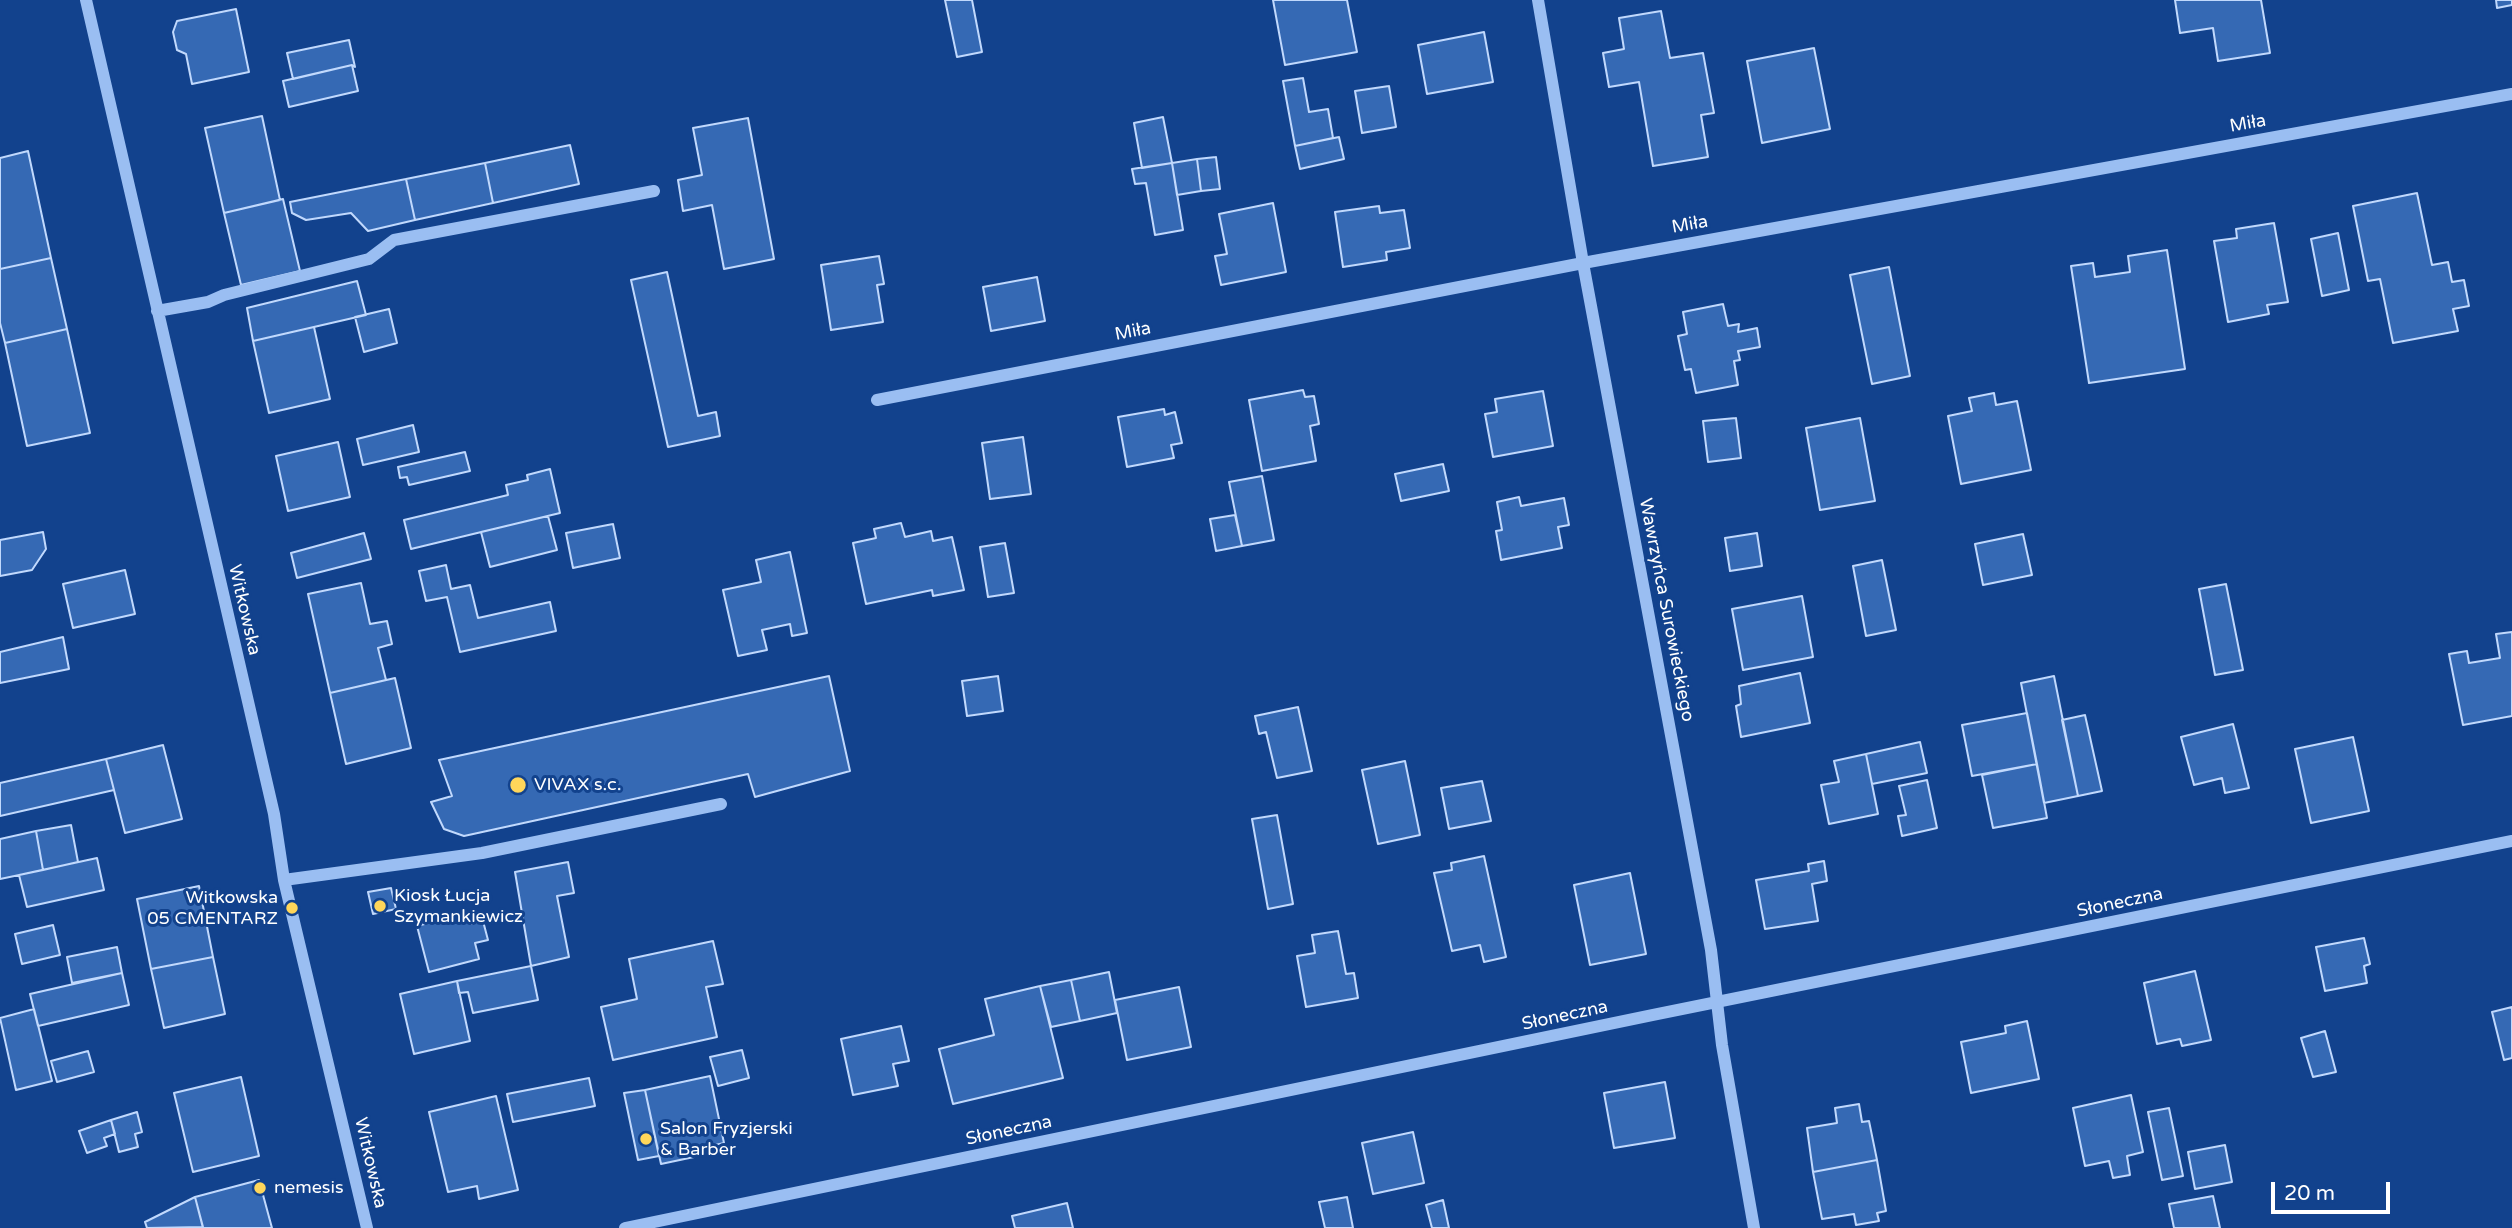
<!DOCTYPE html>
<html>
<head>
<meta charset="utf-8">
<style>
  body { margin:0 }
  #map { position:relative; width:2512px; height:1228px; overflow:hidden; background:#12428d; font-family:"Varela Round",sans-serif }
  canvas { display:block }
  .scale { position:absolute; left:2271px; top:1182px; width:119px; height:32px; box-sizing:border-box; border:4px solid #fff; border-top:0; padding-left:9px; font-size:21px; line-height:24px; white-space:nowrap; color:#fff; -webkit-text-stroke:5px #12428d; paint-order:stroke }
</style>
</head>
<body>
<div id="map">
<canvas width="2512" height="1228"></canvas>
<div class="scale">20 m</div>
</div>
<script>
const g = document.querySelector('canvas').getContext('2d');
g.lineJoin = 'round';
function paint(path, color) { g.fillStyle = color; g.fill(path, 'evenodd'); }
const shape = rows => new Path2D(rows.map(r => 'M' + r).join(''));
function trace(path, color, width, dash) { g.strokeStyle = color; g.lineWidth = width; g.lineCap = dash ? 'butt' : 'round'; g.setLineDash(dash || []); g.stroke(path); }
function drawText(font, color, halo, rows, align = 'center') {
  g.font = font + ' "Varela Round",sans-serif'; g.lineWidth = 6; g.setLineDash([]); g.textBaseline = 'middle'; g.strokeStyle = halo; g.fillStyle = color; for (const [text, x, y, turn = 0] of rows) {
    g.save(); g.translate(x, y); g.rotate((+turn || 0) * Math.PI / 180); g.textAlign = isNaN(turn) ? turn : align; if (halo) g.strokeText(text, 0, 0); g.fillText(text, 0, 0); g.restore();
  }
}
const building = shape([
  [945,0,972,0,982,52,957,57,945,0],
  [1273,0,1347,0,1357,52,1285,65,1273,0],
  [2175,0,2261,0,2270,53,2218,61,2213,28,2180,33,2175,0],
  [2496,0,2512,0,2512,5,2497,8,2496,0],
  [236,9,249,72,192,84,186,54,177,50,173,32,177,21,236,9],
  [1661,11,1670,58,1703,53,1714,113,1701,115,1708,157,1653,166,1639,82,1609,87,1603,53,1624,49,1619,18,1661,11],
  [1484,32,1493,82,1427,94,1418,45,1484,32],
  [349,40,355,67,352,65,293,79,287,53,349,40],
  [1814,48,1830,129,1762,143,1747,61,1814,48],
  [352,65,358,91,289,107,283,81,352,65],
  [1303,78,1309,112,1328,109,1333,138,1295,146,1283,81,1303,78],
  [1389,86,1396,127,1362,133,1355,91,1389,86],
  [262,116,280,200,224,213,205,128,262,116],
  [1163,117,1172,163,1142,168,1134,123,1163,117],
  [748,118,774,259,724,269,712,205,683,211,678,180,702,175,693,128,748,118],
  [1339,137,1344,159,1300,169,1295,146,1339,137],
  [570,145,579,184,493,203,485,163,570,145],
  [28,151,51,258,0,269,0,158,28,151],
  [1216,157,1220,189,1201,191,1197,159,1216,157],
  [1197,159,1201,191,1177,195,1172,163,1197,159],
  [485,163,493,203,415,220,406,179,485,163],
  [1172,163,1183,230,1155,235,1146,183,1135,184,1132,169,1172,163],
  [406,179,415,220,368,231,351,213,306,220,292,213,290,202,406,179],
  [2417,193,2432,265,2448,262,2452,282,2464,280,2469,306,2453,309,2458,331,2393,343,2380,279,2368,281,2353,206,2417,193],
  [283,199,300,271,241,285,224,213,283,199],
  [1273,203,1286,272,1221,285,1215,256,1227,254,1219,214,1273,203],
  [1379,206,1380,213,1404,210,1410,248,1386,252,1387,260,1343,267,1335,212,1379,206],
  [2274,223,2288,302,2267,305,2269,314,2228,322,2214,241,2237,238,2236,229,2274,223],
  [2338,233,2349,290,2322,296,2311,239,2338,233],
  [2167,250,2185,369,2089,383,2071,266,2093,263,2095,277,2130,272,2128,256,2167,250],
  [879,256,884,284,877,285,883,322,831,330,821,265,879,256],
  [51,258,67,329,5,343,0,323,0,269,51,258],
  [1889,267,1910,376,1872,384,1850,275,1889,267],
  [667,272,698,416,716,412,720,436,668,447,631,280,667,272],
  [1037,277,1045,321,991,331,983,287,1037,277],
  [357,281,366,315,253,341,247,308,357,281],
  [1723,304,1728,326,1739,324,1738,332,1757,328,1760,347,1738,351,1740,360,1734,361,1738,385,1696,393,1691,369,1685,370,1678,336,1687,334,1683,312,1723,304],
  [389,309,397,343,364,352,355,317,389,309],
  [314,327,330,399,269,413,253,341,314,327],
  [67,329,90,433,27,446,5,343,67,329],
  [1303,390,1305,397,1314,396,1319,424,1310,426,1316,461,1262,471,1249,400,1303,390],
  [1543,391,1553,446,1493,457,1485,414,1497,412,1495,399,1543,391],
  [1994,393,1996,405,2017,401,2031,470,1961,484,1948,416,1972,411,1969,398,1994,393],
  [1164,409,1165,415,1175,412,1182,443,1171,445,1174,458,1127,467,1118,417,1164,409],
  [1736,418,1741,458,1708,462,1703,421,1736,418],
  [1860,418,1875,501,1820,510,1806,428,1860,418],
  [413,425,419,452,363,465,357,439,413,425],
  [1023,437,1031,494,990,499,982,443,1023,437],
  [338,442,350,497,288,511,276,456,338,442],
  [465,452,470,471,409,485,407,477,400,478,398,467,465,452],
  [1443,464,1449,491,1401,501,1395,474,1443,464],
  [550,469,560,513,411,549,404,520,508,495,506,485,528,480,527,475,550,469],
  [1262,476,1274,540,1242,546,1229,482,1262,476],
  [1519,497,1521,506,1564,498,1569,525,1558,527,1562,548,1501,560,1496,531,1502,530,1497,502,1519,497],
  [1235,515,1242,546,1216,551,1210,519,1235,515],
  [548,516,557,550,490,567,481,532,548,516],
  [901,523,905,537,931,531,933,541,952,537,964,590,933,596,932,590,866,604,853,543,876,538,874,529,901,523],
  [613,524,620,558,573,568,566,533,613,524],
  [43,532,46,549,32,570,0,576,0,540,43,532],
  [364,533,371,559,297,578,291,553,364,533],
  [1757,533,1762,566,1730,571,1725,538,1757,533],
  [2023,534,2032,575,1983,585,1975,544,2023,534],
  [1005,543,1014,593,988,597,980,547,1005,543],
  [790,552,807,633,792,636,790,624,762,630,767,650,738,656,723,590,761,582,756,560,790,552],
  [1882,560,1896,630,1866,636,1853,566,1882,560],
  [446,565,451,589,470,585,478,618,550,602,556,631,460,652,447,597,426,601,419,571,446,565],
  [125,570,135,614,73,628,63,584,125,570],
  [361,583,370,624,387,621,392,644,378,648,386,680,330,693,308,594,361,583],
  [2226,584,2243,670,2215,675,2199,589,2226,584],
  [1802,596,1813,657,1743,670,1732,609,1802,596],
  [2512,632,2512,716,2463,725,2449,654,2467,651,2469,663,2500,658,2496,634,2512,632],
  [63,637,69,669,0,683,0,652,63,637],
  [1800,673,1810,723,1741,737,1736,706,1741,704,1739,686,1800,673],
  [829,676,850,771,755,797,748,774,464,836,444,829,431,802,452,796,439,760,829,676],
  [998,676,1003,711,967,716,962,681,998,676],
  [2054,676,2078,796,2044,803,2021,683,2054,676],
  [395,678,411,748,346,764,330,693,395,678],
  [1298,707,1312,771,1277,778,1266,732,1259,734,1255,716,1298,707],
  [2027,713,2037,764,1972,776,1962,725,2027,713],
  [2085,715,2102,791,2078,796,2062,720,2085,715],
  [2233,724,2249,788,2225,793,2222,778,2194,785,2181,737,2233,724],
  [2353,737,2369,811,2311,823,2295,749,2353,737],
  [1920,742,1927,773,1872,784,1866,754,1920,742],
  [163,745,182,819,125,833,106,759,163,745],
  [1866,754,1878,814,1829,824,1821,785,1839,782,1834,761,1866,754],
  [106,759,114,790,0,816,0,783,106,759],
  [1405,761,1420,835,1378,844,1362,770,1405,761],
  [2037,764,2047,818,1993,828,1982,775,2037,764],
  [1927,780,1937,828,1902,836,1898,816,1906,815,1899,786,1927,780],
  [1482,781,1491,821,1449,829,1441,788,1482,781],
  [1277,815,1293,904,1268,909,1252,819,1277,815],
  [71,825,78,862,43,870,36,831,71,825],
  [36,831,43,870,0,879,0,839,36,831],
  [1484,856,1506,957,1484,962,1480,945,1452,951,1434,873,1452,870,1451,863,1484,856],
  [97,858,104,890,27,907,19,875,97,858],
  [1824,861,1827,881,1812,884,1818,921,1765,929,1756,880,1809,871,1808,864,1824,861],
  [568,862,574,893,557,896,569,957,531,966,515,872,568,862],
  [1630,873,1646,954,1590,965,1574,885,1630,873],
  [199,886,213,957,151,969,137,899,199,886],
  [391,888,396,909,373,914,368,892,391,888],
  [470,912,472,924,483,921,488,940,475,943,479,959,429,972,417,926,470,912],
  [53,925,60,955,22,964,15,934,53,925],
  [1338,931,1346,974,1354,973,1358,998,1306,1007,1297,956,1315,953,1312,935,1338,931],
  [2364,938,2370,964,2364,966,2367,983,2325,991,2316,947,2364,938],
  [713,941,723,984,706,987,717,1037,613,1060,601,1007,637,999,629,959,713,941],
  [117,947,122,973,72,983,67,957,117,947],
  [213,957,225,1014,164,1028,151,969,213,957],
  [531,966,538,1000,473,1013,468,992,459,993,457,981,531,966],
  [2195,971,2211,1040,2182,1046,2180,1039,2157,1044,2144,983,2195,971],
  [1109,972,1117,1013,1080,1021,1071,980,1109,972],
  [122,973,129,1005,38,1026,30,994,122,973],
  [1071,980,1080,1021,1051,1027,1040,986,1071,980],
  [457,981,470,1041,414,1054,400,994,457,981],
  [1040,986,1063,1078,953,1104,939,1049,994,1035,985,999,1040,986],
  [1179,987,1191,1047,1127,1060,1115,1000,1179,987],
  [2512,1007,2512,1058,2504,1060,2492,1012,2512,1007],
  [34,1009,52,1081,16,1090,0,1018,34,1009],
  [2027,1021,2039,1079,1971,1093,1961,1042,2006,1033,2005,1026,2027,1021],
  [901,1026,909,1061,893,1064,898,1086,853,1095,841,1039,901,1026],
  [2325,1031,2336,1072,2313,1077,2301,1038,2325,1031],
  [742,1050,749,1078,718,1086,710,1057,742,1050],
  [88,1051,94,1072,57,1082,51,1061,88,1051],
  [710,1076,724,1143,693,1150,694,1157,661,1164,645,1090,710,1076],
  [241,1077,259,1156,193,1172,174,1093,241,1077],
  [589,1078,595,1106,513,1122,507,1094,589,1078],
  [1665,1082,1675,1138,1614,1148,1604,1093,1665,1082],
  [645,1090,659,1156,638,1160,624,1093,645,1090],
  [2131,1095,2143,1152,2127,1156,2130,1175,2113,1178,2109,1161,2085,1166,2073,1108,2131,1095],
  [496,1096,518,1190,479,1199,477,1186,448,1192,429,1112,496,1096],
  [1859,1104,1862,1122,1869,1121,1877,1160,1813,1172,1807,1128,1837,1123,1835,1108,1859,1104],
  [2169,1108,2183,1176,2162,1180,2148,1112,2169,1108],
  [137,1112,142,1132,135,1134,138,1147,119,1152,111,1120,137,1112],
  [111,1120,115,1134,104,1138,107,1146,87,1153,79,1131,111,1120],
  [1413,1132,1424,1183,1373,1194,1362,1143,1413,1132],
  [2225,1145,2232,1182,2195,1189,2188,1152,2225,1145],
  [1877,1160,1886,1211,1877,1213,1879,1221,1856,1225,1854,1214,1822,1219,1813,1172,1877,1160],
  [259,1180,272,1228,203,1228,195,1197,259,1180],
  [2213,1196,2220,1228,2174,1228,2169,1204,2213,1196],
  [195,1197,203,1227,147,1228,145,1222,195,1197],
  [1347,1197,1353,1228,1325,1228,1319,1202,1347,1197],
  [1443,1200,1449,1228,1432,1228,1426,1205,1443,1200],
  [1067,1203,1073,1228,1015,1228,1012,1216,1067,1203]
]);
paint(building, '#3569b4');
trace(building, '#c1d9fd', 2);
trace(shape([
  [86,0,274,814,284,880,367,1228],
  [1538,0,1583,263,1711,950,1722,1045,1754,1228],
  [157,311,208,302,224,295,369,259,394,240,654,191],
  [877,400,1583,263,2512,94],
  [284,880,482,853,721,804],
  [625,1228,1652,1015,2512,841]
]), '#9abef2', 12);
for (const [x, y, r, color] of [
  [518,785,9,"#ffd65a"],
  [380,906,7,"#ffd65a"],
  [292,908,7,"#ffd65a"],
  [646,1139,7,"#ffd65a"],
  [260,1188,7,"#ffd65a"]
]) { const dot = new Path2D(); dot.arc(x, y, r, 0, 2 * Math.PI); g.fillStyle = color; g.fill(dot); trace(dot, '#12428d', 2.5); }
drawText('18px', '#fff', '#12428d', [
  ["Miła",2248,124,-10],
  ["Miła",1690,225,-10],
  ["Miła",1133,332,-11],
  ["Witkowska",244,610,77],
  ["Wawrzyńca Surowieckiego",1666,610,79],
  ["Słoneczna",2120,903,-12],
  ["Słoneczna",1565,1016,-12],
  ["Słoneczna",1009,1131,-12],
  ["Witkowska",370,1163,77]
]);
drawText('18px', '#fff', '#12428d', [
  ["VIVAX s.c.",534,785],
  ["Kiosk Łucja",394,896],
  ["Szymankiewicz",394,917],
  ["Witkowska",278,898,"right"],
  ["05 CMENTARZ",278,919,"right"],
  ["Salon Fryzjerski",660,1129],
  ["& Barber",660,1150],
  ["nemesis",274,1188]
], 'left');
</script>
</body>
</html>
